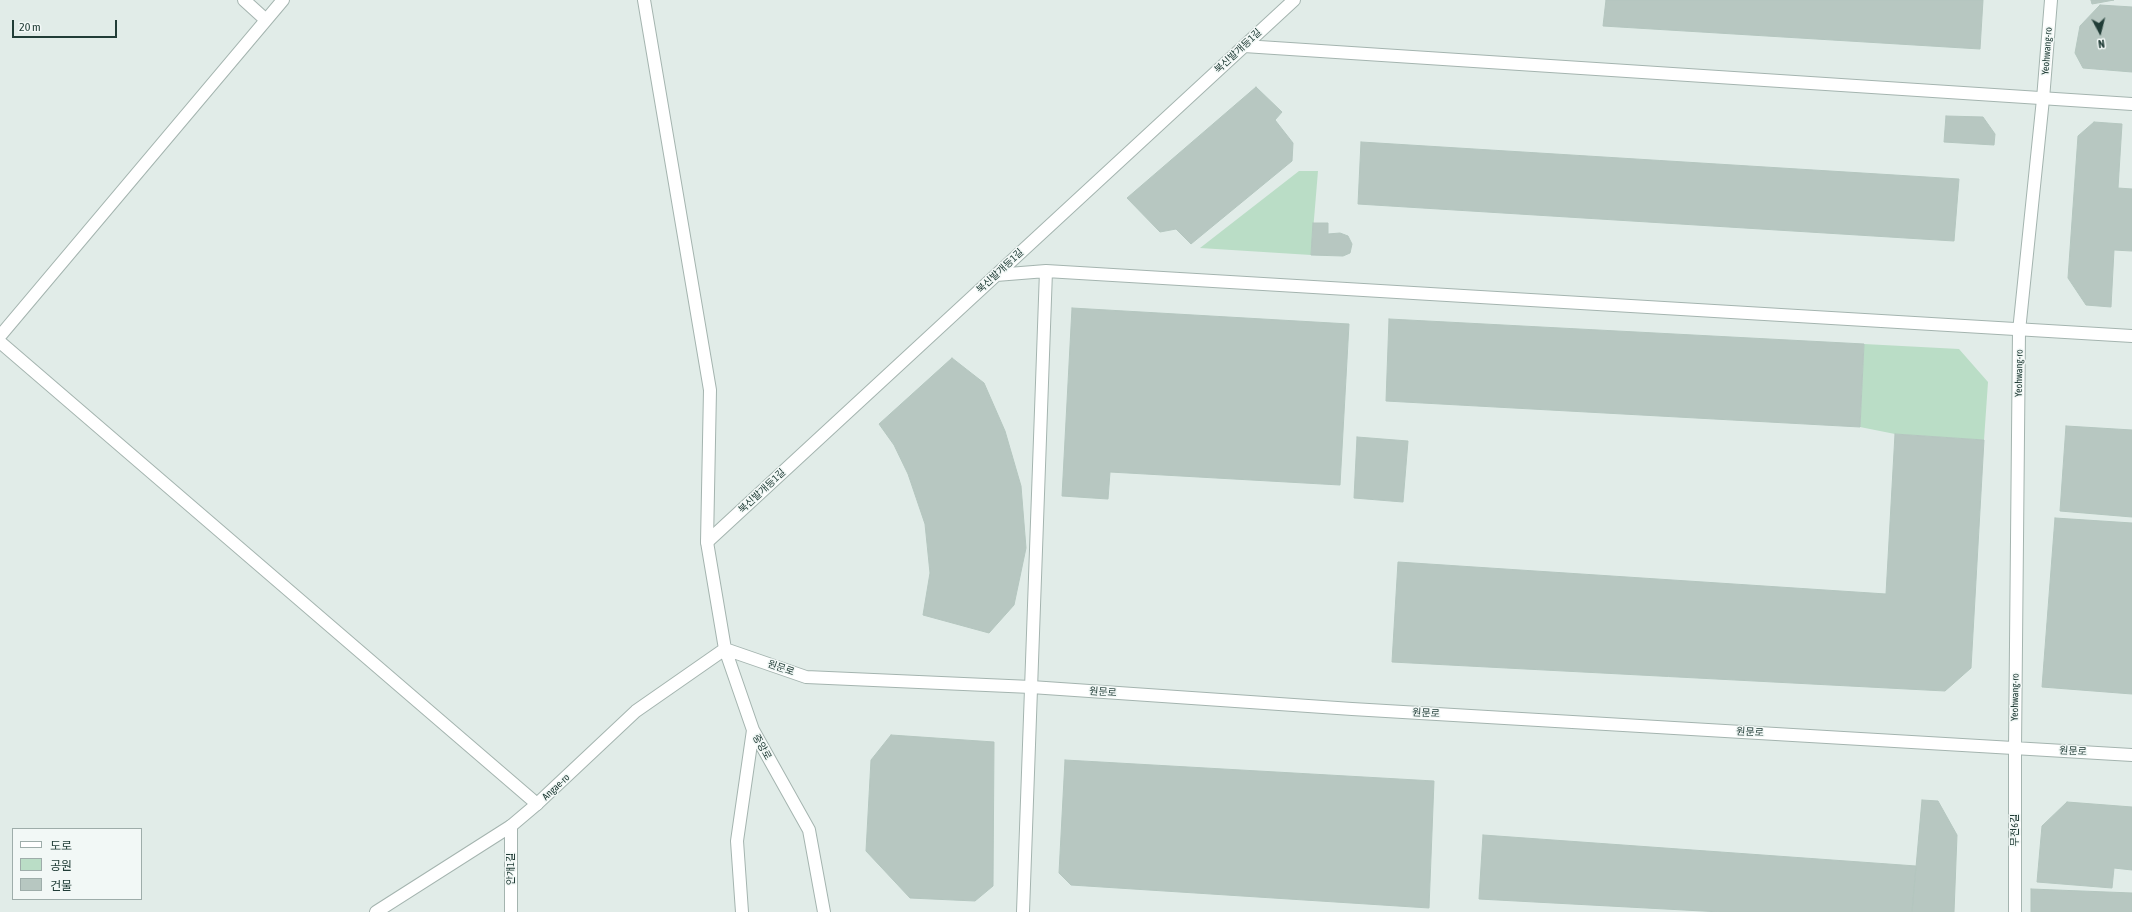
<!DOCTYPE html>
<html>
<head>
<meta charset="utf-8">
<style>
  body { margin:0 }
  #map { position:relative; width:2132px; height:912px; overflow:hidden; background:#e1ece8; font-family:"Asap Condensed","Noto Sans KR",sans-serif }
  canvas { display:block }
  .legend { position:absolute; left:12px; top:828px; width:130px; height:72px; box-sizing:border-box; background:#f2f8f6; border:1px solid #9eadaa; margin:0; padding:5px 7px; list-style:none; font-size:12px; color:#213d37 }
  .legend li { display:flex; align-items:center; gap:8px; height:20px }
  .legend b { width:20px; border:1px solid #9eadaa }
  .north { position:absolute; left:2080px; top:12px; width:40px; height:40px; -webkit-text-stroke:3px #f2f8f6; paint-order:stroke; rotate:173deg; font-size:11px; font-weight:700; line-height:16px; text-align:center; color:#213d37 }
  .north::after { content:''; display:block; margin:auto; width:14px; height:18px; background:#213d37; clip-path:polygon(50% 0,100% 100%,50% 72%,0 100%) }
  .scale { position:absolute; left:12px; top:20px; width:105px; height:18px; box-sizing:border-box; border:2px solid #213d37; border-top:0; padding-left:5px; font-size:12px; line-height:14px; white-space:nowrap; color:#213d37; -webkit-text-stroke:3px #f2f8f6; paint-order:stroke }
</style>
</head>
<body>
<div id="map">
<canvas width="2132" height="912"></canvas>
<ul class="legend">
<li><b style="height:5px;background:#fff"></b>도로</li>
<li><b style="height:11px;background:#baddc6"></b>공원</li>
<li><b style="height:11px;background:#b7c7c1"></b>건물</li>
</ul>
<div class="north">N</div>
<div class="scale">20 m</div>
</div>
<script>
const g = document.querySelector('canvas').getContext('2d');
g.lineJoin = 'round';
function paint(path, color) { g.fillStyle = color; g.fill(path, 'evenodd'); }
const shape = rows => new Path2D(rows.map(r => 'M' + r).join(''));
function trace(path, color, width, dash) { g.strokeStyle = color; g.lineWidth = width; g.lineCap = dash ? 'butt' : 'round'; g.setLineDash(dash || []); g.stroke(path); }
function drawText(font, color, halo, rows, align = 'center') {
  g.font = font + ' "Asap Condensed","Noto Sans KR",sans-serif'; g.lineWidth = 3; g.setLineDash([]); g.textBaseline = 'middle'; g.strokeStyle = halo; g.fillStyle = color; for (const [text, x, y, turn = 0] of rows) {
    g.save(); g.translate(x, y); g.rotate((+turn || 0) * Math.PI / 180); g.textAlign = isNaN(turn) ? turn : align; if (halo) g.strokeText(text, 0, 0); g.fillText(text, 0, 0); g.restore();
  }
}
paint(shape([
  [1299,171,1318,171,1311,255,1200,248],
  [1864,344,1959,349,1988,382,1984,440,1895,434,1860,427]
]), '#baddc6');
const building = shape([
  [1606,0,1983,0,1980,49,1603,26,1606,0],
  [2091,0,2114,0,2092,4,2091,0],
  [2100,5,2132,7,2132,72,2083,68,2075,53,2080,26,2100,5],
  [1256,87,1282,112,1275,120,1293,143,1292,161,1191,244,1176,229,1160,232,1127,198,1256,87],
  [1946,116,1983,117,1995,134,1994,145,1944,142,1946,116],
  [2094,122,2122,124,2118,188,2132,189,2132,251,2114,250,2111,307,2086,305,2068,278,2078,136,2094,122],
  [1361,142,1959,179,1954,241,1358,204,1361,142],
  [1313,223,1328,223,1328,234,1340,233,1348,236,1352,244,1350,253,1343,256,1311,255,1313,223],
  [1072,308,1349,324,1340,485,1110,472,1108,499,1062,496,1072,308],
  [1389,319,1864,344,1860,427,1386,401,1389,319],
  [952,358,984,383,1005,431,1021,486,1026,548,1014,605,989,633,923,615,930,573,925,524,908,474,894,445,879,424,952,358],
  [2066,426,2132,430,2132,517,2060,511,2066,426],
  [1895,434,1984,440,1971,668,1945,691,1392,662,1398,562,1886,594,1895,434],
  [1357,437,1408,441,1403,502,1354,498,1357,437],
  [2055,518,2132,523,2132,694,2042,687,2055,518],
  [891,735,994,742,993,886,975,901,910,898,866,851,871,760,891,735],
  [1065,760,1434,781,1429,908,1071,885,1059,873,1065,760],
  [1922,800,1938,801,1957,835,1954,912,1912,912,1922,800],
  [2067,802,2132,807,2132,870,2114,868,2112,888,2037,882,2042,826,2067,802],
  [1483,835,1916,866,1912,912,1721,912,1479,899,1483,835],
  [2031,889,2132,893,2132,912,2031,912,2031,889]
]);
paint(building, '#b7c7c1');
trace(building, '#b4c6bf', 1);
const minor = shape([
  [244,0,266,20],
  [1244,46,2132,104],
  [996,275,1046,271,2132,336],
  [0,336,283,0],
  [0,342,537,804],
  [707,542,1294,0],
  [511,826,511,912],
  [1023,912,1046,271],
  [2015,912,2015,748]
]);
const tertiary = shape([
  [644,0,710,390,707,542,725,649,753,730,809,830,824,912],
  [2015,748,2019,331,2043,99,2051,0],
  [376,912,511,826,537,804,636,711,725,649,806,677,1031,687,1352,709,2132,755],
  [742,912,737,841,753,730]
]);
trace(minor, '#a4b4af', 14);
trace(tertiary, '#a4b4af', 14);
trace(minor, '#fff', 12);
trace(tertiary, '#fff', 12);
drawText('10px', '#213d37', '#f2f8f6', [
  ["북신발개등1길",1238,51,-43],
  ["Yeohwang-ro",2047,51,-86],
  ["북신발개등1길",1000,271,-43],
  ["Yeohwang-ro",2019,373,-89],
  ["북신발개등1길",762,491,-43],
  ["원문로",781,668,19],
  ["원문로",1103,692,4],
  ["Yeohwang-ro",2015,697,-89],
  ["원문로",1426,713,3],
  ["원문로",1750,732,3],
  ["중앙로",762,747,61],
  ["원문로",2073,751,3],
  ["Angae-ro",556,787,-43],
  ["무전6길",2015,830,-90],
  ["안개1길",511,869,-90]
]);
</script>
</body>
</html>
